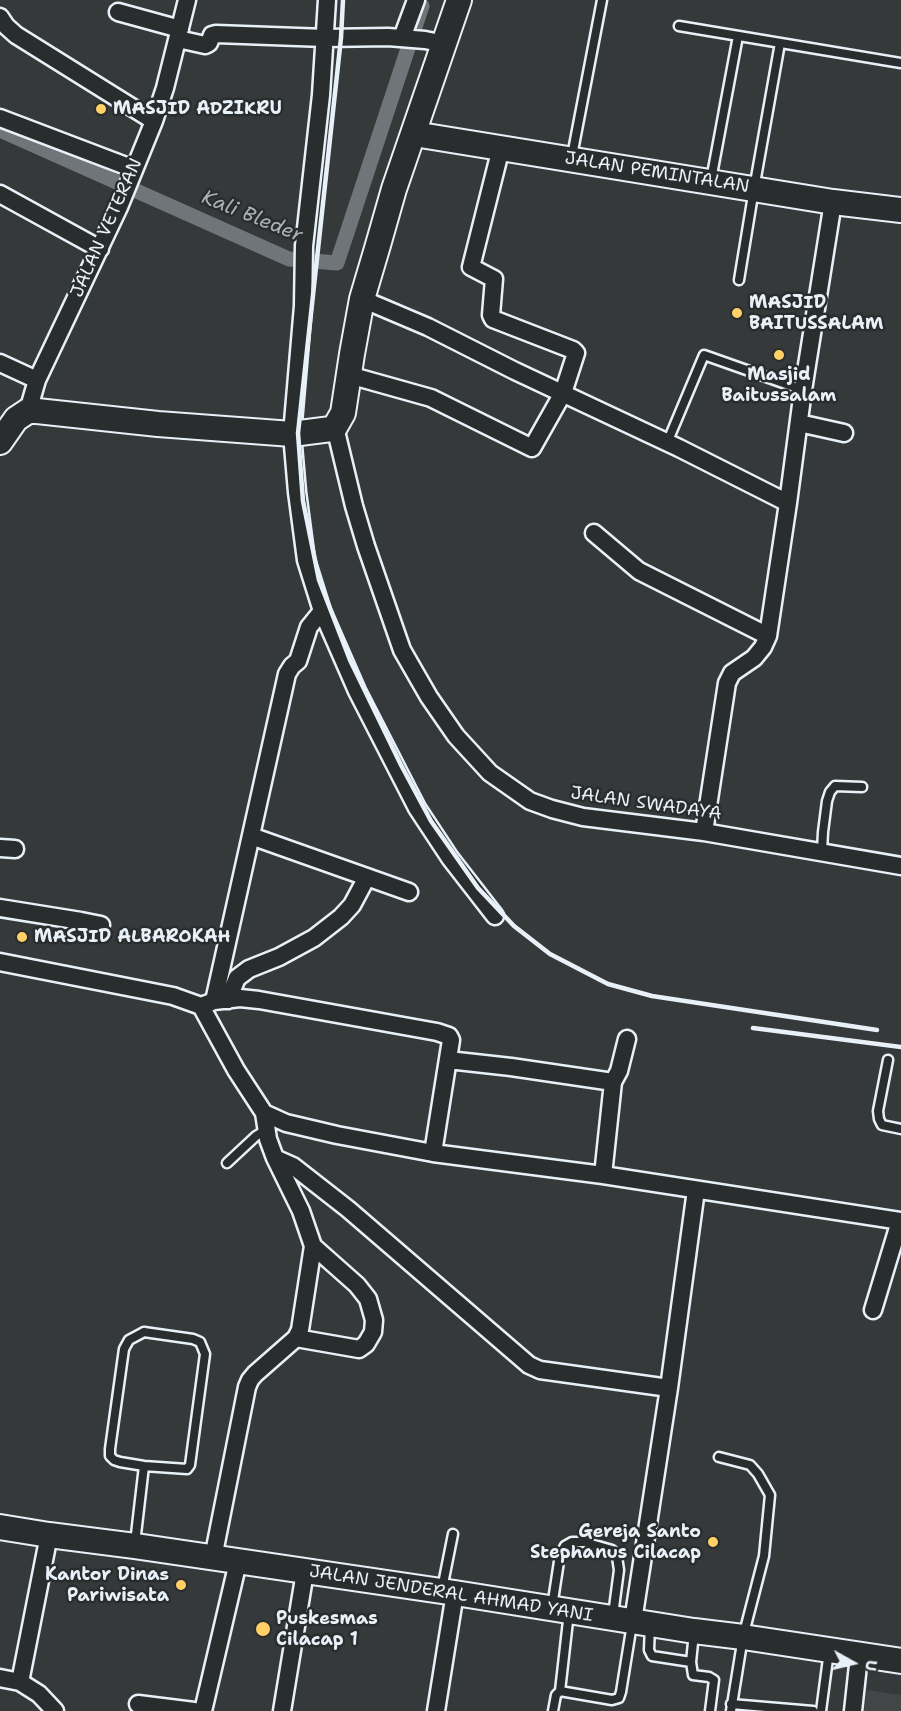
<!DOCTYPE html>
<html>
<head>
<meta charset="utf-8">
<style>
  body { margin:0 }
  #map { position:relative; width:901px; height:1711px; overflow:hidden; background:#35393a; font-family:"Shantell Sans",sans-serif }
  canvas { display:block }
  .north { position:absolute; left:823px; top:1633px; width:60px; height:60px; -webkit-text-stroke:4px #2a2d2e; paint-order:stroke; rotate:98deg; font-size:16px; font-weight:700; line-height:24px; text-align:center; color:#e8f1f8 }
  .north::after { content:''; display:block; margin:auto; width:21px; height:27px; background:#e8f1f8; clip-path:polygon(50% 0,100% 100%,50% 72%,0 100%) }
</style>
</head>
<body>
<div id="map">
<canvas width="901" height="1711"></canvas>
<div class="north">U</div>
</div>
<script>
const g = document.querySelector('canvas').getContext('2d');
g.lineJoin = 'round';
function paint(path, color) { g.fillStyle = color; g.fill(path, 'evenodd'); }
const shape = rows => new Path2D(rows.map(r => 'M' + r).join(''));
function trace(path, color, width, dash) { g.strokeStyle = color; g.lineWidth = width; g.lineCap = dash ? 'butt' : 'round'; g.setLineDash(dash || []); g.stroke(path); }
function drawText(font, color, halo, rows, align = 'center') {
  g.font = font + ' "Shantell Sans",sans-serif'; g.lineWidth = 5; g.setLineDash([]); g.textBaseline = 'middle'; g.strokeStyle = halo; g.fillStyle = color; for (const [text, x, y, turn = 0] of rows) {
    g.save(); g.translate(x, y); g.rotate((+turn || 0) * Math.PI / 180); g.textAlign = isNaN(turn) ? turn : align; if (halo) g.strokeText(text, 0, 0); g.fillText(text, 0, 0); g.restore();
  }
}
paint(shape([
  [867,1690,901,1695,901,1711,864,1711]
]), '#424647');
trace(shape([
  [0,130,289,259,337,263,422,6]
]), '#707579', 15);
const service = shape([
  [679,26,901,63],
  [572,156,602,0],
  [711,180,738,36],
  [739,280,754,189,780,43],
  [667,443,704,355,803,390],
  [822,851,823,832,827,801,830,792,835,786,862,787],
  [888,1060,878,1111,879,1119,882,1125,901,1129],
  [227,1163,256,1136,266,1130],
  [144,1332,193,1339,200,1342,205,1354,190,1465,187,1469,144,1466,120,1462,114,1460,110,1456,110,1449,124,1349,129,1340,144,1332],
  [719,1457,750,1465,758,1474,770,1495,764,1556,743,1637,731,1711],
  [135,1543,144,1466],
  [442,1589,453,1534],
  [552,1607,560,1555,565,1546,572,1542,584,1542,612,1550,617,1557,619,1570,613,1615],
  [650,1625,649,1650,652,1656,691,1662],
  [694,1633,691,1662,693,1675,709,1677,714,1680,710,1711],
  [560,1691,612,1700,619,1698,621,1692,632,1624],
  [731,1704,813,1711],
  [553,1711,556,1695,560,1691,569,1612],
  [821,1711,829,1651]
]);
const minor = shape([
  [327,0,321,95,304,246,303,306,292,434,297,492,306,560,322,611,357,691,417,808,450,858,495,916],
  [118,12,180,29],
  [0,17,6,26,16,35,154,121],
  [402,38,416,0],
  [178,39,205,45,209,43,212,35,216,34,325,38,388,37,425,40,445,44],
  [0,118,134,169],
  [0,194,100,249],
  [362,299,428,327,515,371,679,448,788,503],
  [0,363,37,380],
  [349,375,431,398,532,448,563,393,576,353,573,350,493,319,491,315,494,279,471,267,501,148],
  [28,411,37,380,119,207,154,121,165,88,187,0],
  [799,423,844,433],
  [335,427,354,506,366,546,402,650,429,697,456,736,490,773,530,801,552,809,583,817,704,832,901,866],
  [594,533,639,571,768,636],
  [704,832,727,683,732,673,754,658,763,647,768,636,788,503,803,390,833,202],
  [251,836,409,892],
  [0,848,15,849],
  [0,908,81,921,101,925],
  [0,962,173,996,201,1006,236,1070,264,1113,286,1123,337,1135,433,1153,603,1175,901,1221],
  [228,1000,237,978,249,969,279,957,314,938,341,917,352,905,367,877],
  [214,1001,287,674,292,666,298,661,309,627,322,611],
  [204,1005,214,1001,240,998,259,1000,437,1032,449,1036,451,1040,433,1153],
  [448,1060,511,1067,613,1082,603,1175],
  [613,1082,619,1071,627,1039],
  [275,1158,293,1166,348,1209,529,1365,540,1370,669,1388],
  [873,1310,900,1221],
  [296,1338,359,1349,366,1344,373,1332,374,1320,368,1299,357,1285,313,1246],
  [49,1535,20,1682,39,1694,55,1711],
  [213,1558,247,1387,250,1380,255,1374,296,1338,300,1330,313,1246,301,1211,275,1158,268,1139,264,1113],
  [633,1621,669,1388,696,1190],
  [0,1678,20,1682],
  [138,1704,194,1711],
  [203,1711,238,1562],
  [282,1711,305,1572],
  [436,1711,455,1593],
  [853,1711,859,1656]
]);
const secondary = shape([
  [414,134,833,202,901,210],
  [0,442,16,419,28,411,37,411,158,424,292,434,331,429,335,427,343,413,352,354,362,299,378,245,394,189,459,0],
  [0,1527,49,1535,135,1546,455,1593,694,1631,743,1637,901,1661]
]);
trace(service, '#e8f1f8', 13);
trace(minor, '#e8f1f8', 21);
trace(secondary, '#e8f1f8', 28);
trace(service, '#2a2d2e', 8);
trace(minor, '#2a2d2e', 16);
trace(secondary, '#2a2d2e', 24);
trace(shape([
  [343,0,341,38,298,433,303,501,319,580,350,660,401,765,431,821,478,888,514,926,550,954,608,984,652,996,877,1030],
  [753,1028,901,1047]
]), '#e8f1f8', 4.5);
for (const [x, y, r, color] of [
  [101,109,6,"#ffd166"],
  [737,313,6,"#ffd166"],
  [779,355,6,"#ffd166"],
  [22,937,6,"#ffd166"],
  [713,1542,6,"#ffd166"],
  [181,1585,6,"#ffd166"],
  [263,1629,8,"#ffd166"]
]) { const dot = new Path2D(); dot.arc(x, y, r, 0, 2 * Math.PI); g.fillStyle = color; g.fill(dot); trace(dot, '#2a2d2e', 2); }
drawText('bold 18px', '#e8f1f8', '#2a2d2e', [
  ["MASJID ADZIKRU",113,109],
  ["MASJID",749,303],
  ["BAITUSSALAM",749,324],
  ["Masjid",779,375,"center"],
  ["Baitussalam",779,396,"center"],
  ["MASJID ALBAROKAH",34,937],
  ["Gereja Santo",701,1532,"right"],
  ["Stephanus Cilacap",701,1553,"right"],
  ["Kantor Dinas",169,1575,"right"],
  ["Pariwisata",169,1596,"right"],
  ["Puskesmas",276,1619],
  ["Cilacap 1",276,1640]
], 'left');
drawText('18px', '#e8f1f8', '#2a2d2e', [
  ["JALAN PEMINTALAN",657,173,9],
  ["JALAN VETERAN",107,228,-66],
  ["JALAN SWADAYA",646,804,8],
  ["JALAN JENDERAL AHMAD YANI",451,1594,9]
]);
drawText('italic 20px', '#acb3b8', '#2a2d2e', [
  ["Kali Bleder",252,217,22]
]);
</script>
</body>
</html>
